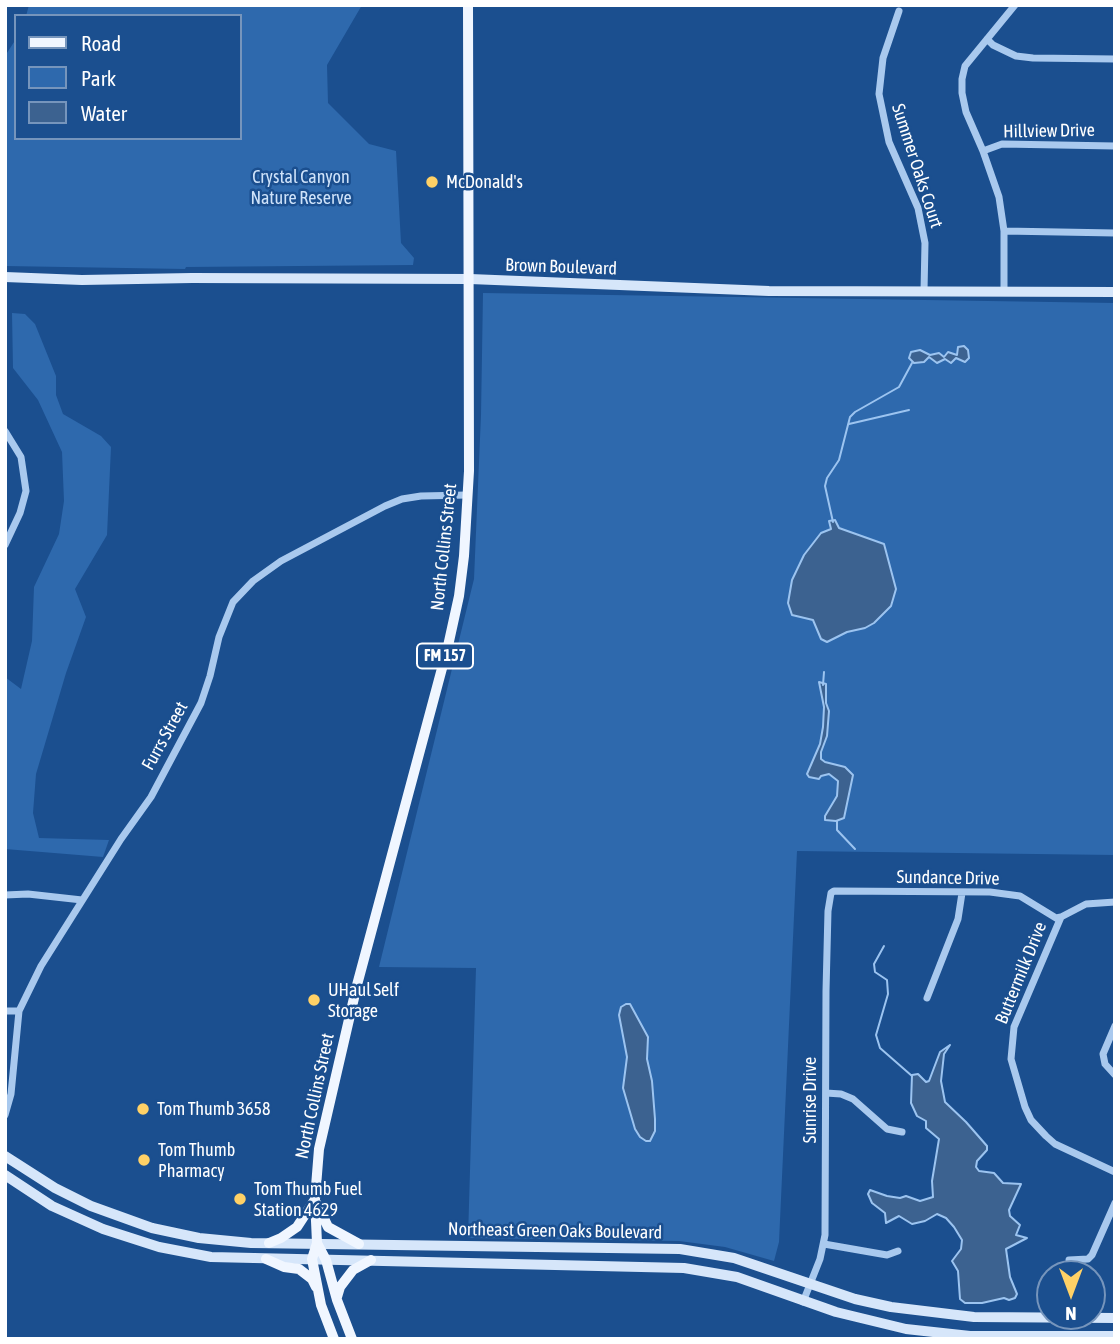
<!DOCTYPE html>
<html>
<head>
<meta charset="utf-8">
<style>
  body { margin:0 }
  #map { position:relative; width:1120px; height:1344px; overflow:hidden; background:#1b4f8f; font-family:"Asap Condensed",sans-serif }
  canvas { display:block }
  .frame { position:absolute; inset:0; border:7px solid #fff; pointer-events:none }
  .legend { position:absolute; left:14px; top:14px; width:228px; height:126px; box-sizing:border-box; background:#1b4f8f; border:2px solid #7695bc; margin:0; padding:9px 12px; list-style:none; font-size:21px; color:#fff }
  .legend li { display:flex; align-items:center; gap:14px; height:35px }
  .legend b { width:35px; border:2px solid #7695bc }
  .north { position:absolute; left:1036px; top:1260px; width:70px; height:70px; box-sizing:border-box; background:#1b4f8f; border:2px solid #7695bc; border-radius:50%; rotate:180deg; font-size:19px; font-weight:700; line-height:28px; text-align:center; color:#fff }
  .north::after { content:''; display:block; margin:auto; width:24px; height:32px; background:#ffd166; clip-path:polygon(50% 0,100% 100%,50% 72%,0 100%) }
</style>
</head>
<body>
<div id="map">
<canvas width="1120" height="1344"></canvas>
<div class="frame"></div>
<ul class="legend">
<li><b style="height:9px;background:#f0f6ff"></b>Road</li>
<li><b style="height:19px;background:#2e69ad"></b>Park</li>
<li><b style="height:19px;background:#3c6290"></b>Water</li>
</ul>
<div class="north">N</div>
</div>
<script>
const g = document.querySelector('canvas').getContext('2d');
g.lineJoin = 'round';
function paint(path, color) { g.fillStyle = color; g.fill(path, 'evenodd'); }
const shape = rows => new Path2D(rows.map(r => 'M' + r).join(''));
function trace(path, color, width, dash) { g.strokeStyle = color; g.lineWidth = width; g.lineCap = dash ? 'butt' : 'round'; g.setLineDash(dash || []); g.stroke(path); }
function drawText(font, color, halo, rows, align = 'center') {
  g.font = font + ' "Asap Condensed",sans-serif'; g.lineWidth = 5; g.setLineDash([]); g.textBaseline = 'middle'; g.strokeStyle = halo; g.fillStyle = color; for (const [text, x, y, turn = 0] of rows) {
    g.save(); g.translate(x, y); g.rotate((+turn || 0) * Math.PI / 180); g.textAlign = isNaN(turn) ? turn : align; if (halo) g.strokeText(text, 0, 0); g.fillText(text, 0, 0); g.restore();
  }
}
paint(shape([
  [29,5,362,5,327,65,328,103,369,144,396,151,401,243,414,258,413,265,186,267,185,269,5,266,5,56,16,39,16,138,240,138,240,16,26,16],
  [483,293,1115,303,1115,855,797,851,779,1242,774,1261,725,1247,679,1241,468,1238,476,968,379,967,474,579,481,415],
  [12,313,25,314,35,324,56,376,56,395,63,414,101,436,111,447,107,535,75,589,86,617,66,673,36,774,33,813,39,838,109,840,103,857,5,849,5,677,21,689,32,641,34,587,59,534,64,501,62,452,38,400,13,368]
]), '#2e69ad');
const water = shape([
  [964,346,968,350,969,358,965,362,956,358,951,363,945,359,937,363,929,357,924,362,914,363,909,358,911,352,920,350,930,355,939,353,944,357,948,352,957,355,958,347,964,346],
  [835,520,839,528,884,544,896,589,891,606,874,623,865,628,847,632,827,642,821,639,813,620,792,615,788,603,792,580,804,555,821,533,831,529,829,521,835,520],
  [819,682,826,684,826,703,829,711,827,736,821,752,821,759,825,762,845,767,853,775,844,818,836,821,825,820,825,816,837,796,838,781,829,774,821,776,819,779,809,777,807,774,820,744,823,727,824,707,819,682],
  [626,1004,630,1004,648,1037,647,1059,652,1081,655,1119,655,1131,650,1141,646,1141,640,1137,635,1129,623,1088,627,1057,619,1015,621,1007,626,1004],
  [950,1045,944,1054,941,1081,945,1102,966,1122,987,1146,987,1150,977,1161,976,1167,979,1171,994,1173,1003,1183,1021,1184,1009,1210,1010,1216,1020,1225,1016,1235,1027,1238,1006,1249,1010,1277,1017,1294,1015,1298,1009,1300,1004,1298,982,1303,965,1303,960,1299,958,1271,952,1261,961,1249,962,1240,954,1227,946,1218,937,1214,925,1221,912,1224,899,1216,886,1223,885,1213,872,1203,868,1194,870,1190,887,1196,900,1198,906,1196,920,1201,933,1197,932,1181,939,1139,926,1128,926,1121,917,1116,911,1103,912,1075,918,1074,926,1082,929,1081,940,1052,950,1045]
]);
paint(water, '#3c6290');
trace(water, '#9cc4f0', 2);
trace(shape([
  [849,424,909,410],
  [833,522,825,486,827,478,839,460,850,417,855,412,899,387,912,363],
  [823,685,824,672],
  [837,821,837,830,855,849],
  [884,946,874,964,875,972,887,980,888,994,876,1035,880,1048,912,1076]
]), '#9cc4f0', 2);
trace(shape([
  [899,11,883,58,879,94,889,142,918,208,925,243,924,291],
  [987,39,993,45,1016,56,1033,58,1115,59],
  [983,151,1002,144,1115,146],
  [1004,231,1115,233],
  [1004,291,1004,231,999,197,983,151,966,112,962,93,962,79,965,66,1015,5],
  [5,431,21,457,26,491,20,513,5,545],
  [5,895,28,894,82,900],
  [1115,902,1086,904,1061,917,1014,1027,1011,1059,1025,1107,1031,1120,1046,1136,1055,1144,1115,1172],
  [927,998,958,919,962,893],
  [5,1011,19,1011],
  [1115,1026,1103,1054,1105,1064,1115,1075],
  [826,1093,841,1094,853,1099,887,1129,902,1132],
  [5,1115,11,1094,19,1011,41,966,121,839,151,797,201,703,210,676,219,637,233,602,253,581,281,561,385,506,402,499,421,496,467,495],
  [824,1244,887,1255,898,1251],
  [1069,1260,1088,1259,1092,1255,1115,1203],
  [803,1302,820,1259,825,1235,826,991,828,911,831,893,834,891,990,892,1020,896,1056,918,1061,917]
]), '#a9c9ee', 7);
trace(shape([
  [5,277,82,280,192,278,470,279,769,291,1115,292],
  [5,1156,55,1188,91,1206,152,1228,199,1238,251,1243,680,1249,734,1258,855,1299,891,1307,974,1317,1115,1318],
  [5,1175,52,1206,103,1229,159,1247,211,1257,684,1268,737,1277,836,1312,906,1329,970,1336,1115,1336]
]), '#d6e6fa', 10);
trace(shape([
  [317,1204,328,1227,359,1244],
  [269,1243,281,1238,297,1227,314,1201],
  [317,1243,326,1260,337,1300,352,1339],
  [266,1259,284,1267,299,1269,312,1279,316,1287],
  [337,1297,340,1287,353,1270,371,1260],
  [334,1339,321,1305,312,1259,317,1243,315,1199,319,1149,357,985,448,646,459,596,464,556,469,471,468,5]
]), '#f0f6ff', 10);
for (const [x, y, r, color] of [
  [432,182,7,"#ffd166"],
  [314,1000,7,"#ffd166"],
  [143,1109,7,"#ffd166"],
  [144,1160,7,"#ffd166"],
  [240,1199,7,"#ffd166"]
]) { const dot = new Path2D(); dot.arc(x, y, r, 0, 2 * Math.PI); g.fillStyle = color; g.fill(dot); trace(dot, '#1b4f8f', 2.5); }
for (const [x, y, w] of [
  [445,656,56]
]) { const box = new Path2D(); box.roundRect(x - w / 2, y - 12.5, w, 25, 5); g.fillStyle = '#1b4f8f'; g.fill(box); trace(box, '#fff', 2); }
drawText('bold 16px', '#fff', null, [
  ["FM 157",445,656]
]);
drawText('18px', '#fff', '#1b4f8f', [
  ["Hillview Drive",1049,131,-1],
  ["Summer Oaks Court",917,166,72],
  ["Brown Boulevard",561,267,2],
  ["North Collins Street",444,547,-84],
  ["Furrs Street",165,736,-61],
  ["Sundance Drive",948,878,1],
  ["Buttermilk Drive",1021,973,-68],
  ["North Collins Street",315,1096,-78],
  ["Sunrise Drive",810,1100,-90],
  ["Northeast Green Oaks Boulevard",555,1231,1]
]);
drawText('18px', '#cfe3fa', '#1b4f8f', [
  ["Crystal Canyon",301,177],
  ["Nature Reserve",301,198]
]);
drawText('18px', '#fff', '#1b4f8f', [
  ["McDonald's",446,182],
  ["UHaul Self",328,990],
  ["Storage",328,1011],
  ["Tom Thumb 3658",157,1109],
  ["Tom Thumb",158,1150],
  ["Pharmacy",158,1171],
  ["Tom Thumb Fuel",254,1189],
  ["Station 4629",254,1210]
], 'left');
</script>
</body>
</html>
